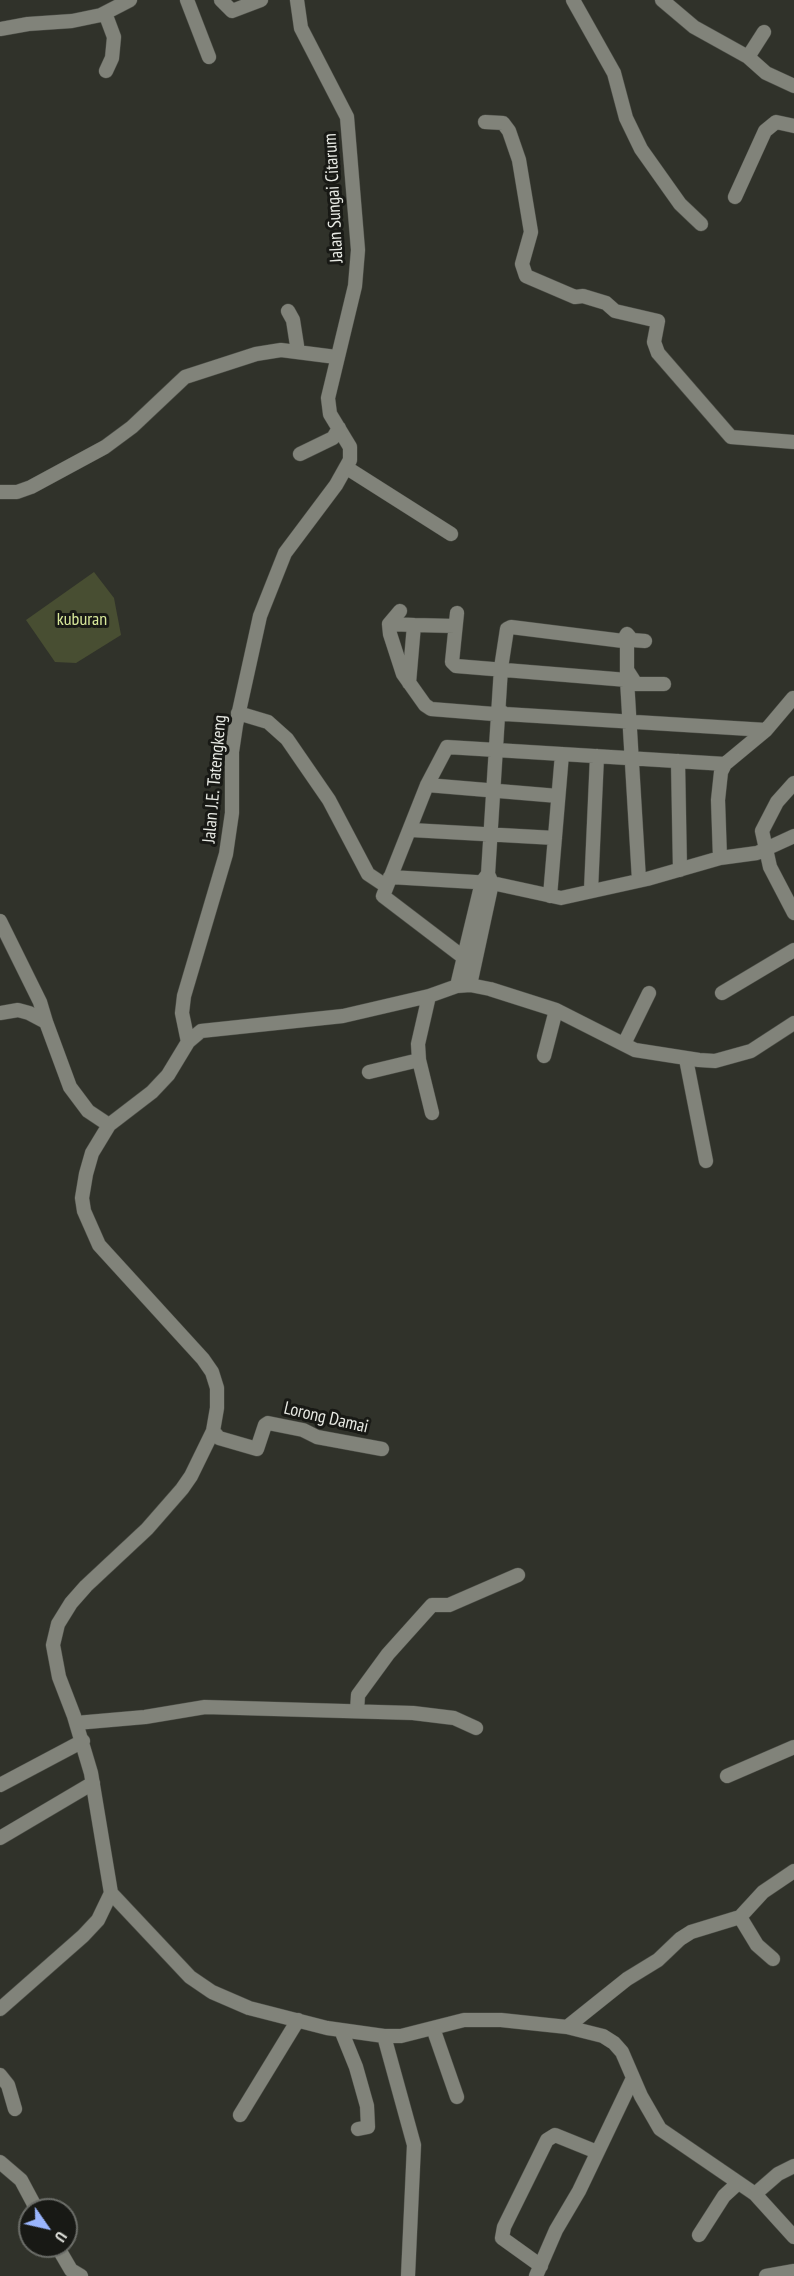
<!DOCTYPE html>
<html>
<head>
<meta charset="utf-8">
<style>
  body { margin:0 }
  #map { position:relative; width:794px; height:2276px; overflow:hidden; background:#30322a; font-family:"PT Sans Narrow",sans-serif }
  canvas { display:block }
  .north { position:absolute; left:18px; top:2198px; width:60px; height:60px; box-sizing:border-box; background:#181915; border:2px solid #6b6d68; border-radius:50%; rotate:124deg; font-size:16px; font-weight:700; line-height:24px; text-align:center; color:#e8eae4 }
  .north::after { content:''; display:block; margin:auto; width:21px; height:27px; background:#9ab5fd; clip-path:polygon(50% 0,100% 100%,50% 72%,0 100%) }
</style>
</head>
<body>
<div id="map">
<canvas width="794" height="2276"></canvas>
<div class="north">U</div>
</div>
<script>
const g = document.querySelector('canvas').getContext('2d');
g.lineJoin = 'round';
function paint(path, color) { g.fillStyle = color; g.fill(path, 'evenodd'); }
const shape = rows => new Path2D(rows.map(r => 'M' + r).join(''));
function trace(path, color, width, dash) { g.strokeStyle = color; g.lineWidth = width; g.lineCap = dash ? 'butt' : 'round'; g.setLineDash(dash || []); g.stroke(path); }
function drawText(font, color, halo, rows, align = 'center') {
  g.font = font + ' "PT Sans Narrow",sans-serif'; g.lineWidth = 6; g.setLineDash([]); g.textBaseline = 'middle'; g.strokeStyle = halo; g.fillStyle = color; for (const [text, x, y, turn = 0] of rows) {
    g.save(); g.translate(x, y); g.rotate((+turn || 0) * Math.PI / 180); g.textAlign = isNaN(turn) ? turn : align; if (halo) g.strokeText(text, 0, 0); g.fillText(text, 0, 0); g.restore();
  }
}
paint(shape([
  [94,572,114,598,121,635,76,663,55,662,26,620]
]), '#484e32');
const minor = shape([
  [187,0,209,57],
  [221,0,232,11,261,0],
  [573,0,614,73,626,118,641,149,680,204,701,224],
  [662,0,694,27,748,57,766,73,794,86],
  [105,13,114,37,112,58,106,71],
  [0,29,28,24,72,21,101,15,130,0],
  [748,57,764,32],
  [485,122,503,123,509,131,519,160,531,232,522,264,526,276,575,297,583,296,606,303,615,311,658,321,654,342,658,353,731,437,794,442],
  [735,197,765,131,776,122,794,126],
  [288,311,293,320,298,352],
  [300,454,333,438,339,428],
  [347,468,451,534],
  [0,492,17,492,31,487,105,447,132,427,185,377,256,354,281,350,336,357],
  [457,613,452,662,456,666,627,680],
  [389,624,400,611],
  [414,625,389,624,390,634,403,674,425,705,431,709,494,714,499,710,505,714,766,730],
  [627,634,627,680,639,880],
  [627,670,636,684,664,684],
  [409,683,414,625,455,626],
  [238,713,268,722,287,739,329,800,368,874,386,886],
  [678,761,680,870],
  [794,783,777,802,762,831,770,867,794,913],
  [427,785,558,796],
  [411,830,555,838],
  [720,858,718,800,721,772,725,764,766,730,793,698],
  [488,874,501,668,507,629,511,627,623,641,627,634,632,640,645,641],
  [390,877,492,883,561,898,647,879,720,858,757,853,794,836],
  [591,890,597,756],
  [550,896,562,754],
  [0,921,40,1002,46,1022],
  [463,957,383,896,427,785,447,747,725,764],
  [457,986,482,882,488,874,492,883,470,985],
  [722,993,794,950],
  [429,996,418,1044,419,1060,432,1113],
  [0,1013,18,1010,29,1013,46,1022,70,1087,88,1111,109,1125],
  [188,1042,182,1013,184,996,226,854,232,813,232,752,236,725,260,616,285,553,336,485,350,460,350,447,330,414,328,398,355,286,358,250,347,117,301,28,297,0],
  [624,1044,649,993],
  [544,1056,556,1010],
  [686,1059,706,1161],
  [369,1072,419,1060],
  [213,1431,219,1438,257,1449,265,1425,268,1423,303,1430,317,1437,382,1449],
  [357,1711,358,1695,388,1654,432,1605,449,1605,518,1575],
  [76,1723,145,1717,205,1707,413,1713,454,1718,476,1728],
  [727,1776,794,1747],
  [0,1785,83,1741],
  [0,1838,93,1783],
  [111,1893,190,1977,212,1992,249,2008,327,2028,384,2036,401,2036,464,2020,501,2020,567,2027,603,2036,614,2043,622,2052,641,2096,660,2129,755,2194,794,2237],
  [740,1917,757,1945,773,1959],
  [0,2009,83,1936,98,1920,111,1893,91,1773,74,1716,59,1677,53,1645,58,1624,71,1603,86,1586,147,1529,182,1489,191,1476,213,1431,217,1408,217,1388,212,1372,203,1359,99,1245,84,1211,82,1198,86,1174,92,1153,109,1125,152,1092,168,1075,188,1042,201,1031,343,1016,429,996,457,986,470,985,490,989,556,1010,635,1050,699,1060,715,1061,751,1051,794,1023],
  [567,2027,627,1979,658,1960,680,1939,691,1932,740,1917,763,1892,794,1871],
  [433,2028,457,2097],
  [341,2030,356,2067,367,2106,368,2127,358,2129],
  [384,2036,414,2145,408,2276],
  [0,2075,8,2085,15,2109],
  [240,2115,298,2020],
  [0,2162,21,2180,37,2210],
  [755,2194,778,2174,794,2166],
  [699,2235,724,2196,737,2184],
  [57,2246,71,2270,81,2276],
  [541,2266,502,2238,504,2227,547,2140,555,2135,597,2152],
  [536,2276,556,2230,579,2191,633,2078],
  [766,2276,794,2271]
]);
trace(minor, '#4e5049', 15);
trace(minor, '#81837a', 14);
drawText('18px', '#e8eae4', '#181915', [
  ["Jalan Sungai Citarum",334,198,-93],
  ["Jalan J.E. Tatengkeng",215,779,-85],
  ["Lorong Damai",326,1418,13]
]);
drawText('18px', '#d8e89a', '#181915', [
  ["kuburan",82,620]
]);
</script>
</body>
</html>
